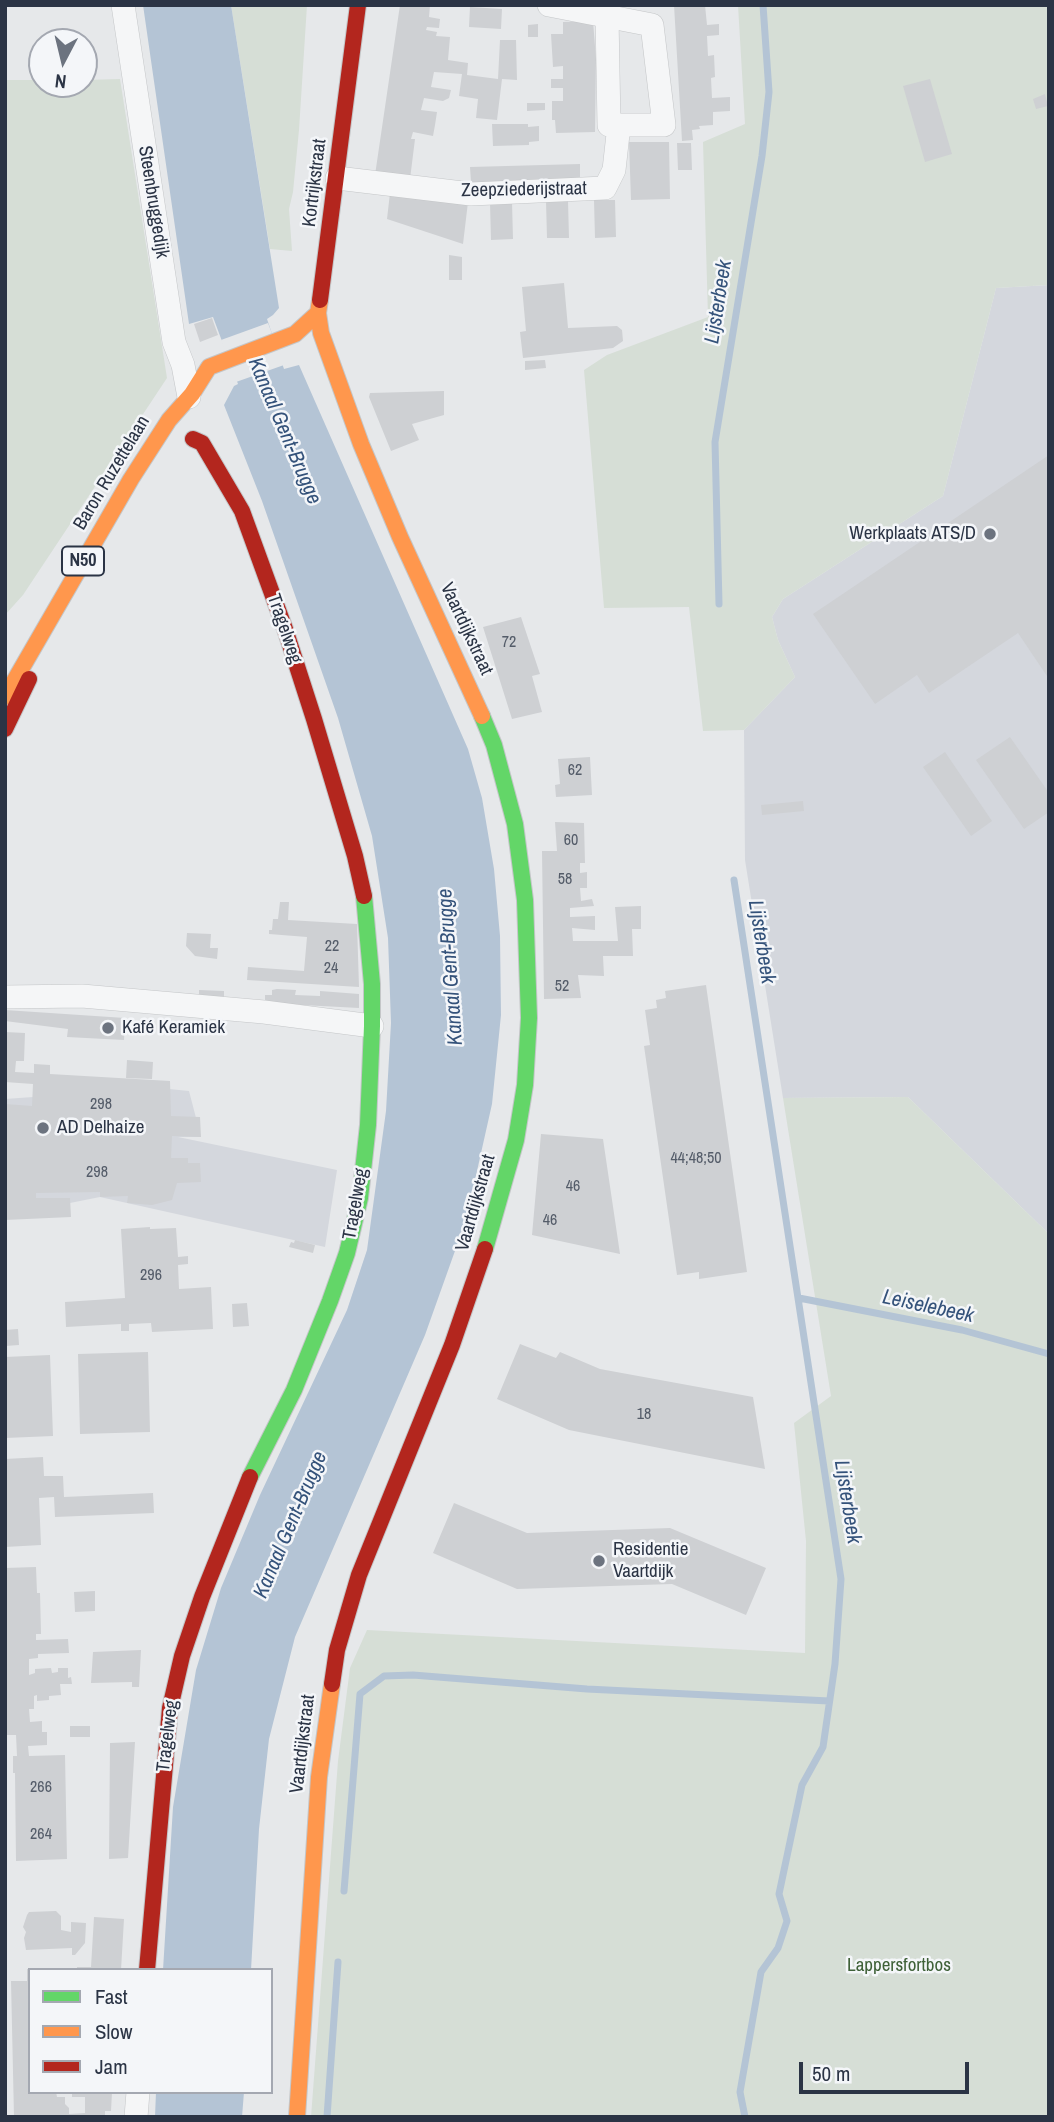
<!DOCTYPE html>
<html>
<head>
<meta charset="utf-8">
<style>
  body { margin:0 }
  #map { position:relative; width:1054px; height:2122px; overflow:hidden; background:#e6e8ea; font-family:"Archivo Narrow",sans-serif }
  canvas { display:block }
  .frame { position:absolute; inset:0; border:7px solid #2b3445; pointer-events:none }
  .legend { position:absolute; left:28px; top:1968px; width:245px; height:126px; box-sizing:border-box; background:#f4f6f9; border:2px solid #a4a8b1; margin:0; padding:9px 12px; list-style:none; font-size:21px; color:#2b3445 }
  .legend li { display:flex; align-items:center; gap:14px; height:35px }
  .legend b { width:35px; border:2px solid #a4a8b1 }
  .north { position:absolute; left:28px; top:28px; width:70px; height:70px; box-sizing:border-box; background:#f4f6f9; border:2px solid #a4a8b1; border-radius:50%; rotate:187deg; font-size:19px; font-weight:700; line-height:28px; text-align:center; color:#2b3445 }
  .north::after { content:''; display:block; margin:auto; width:24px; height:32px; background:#6c737f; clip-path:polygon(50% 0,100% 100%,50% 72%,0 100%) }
  .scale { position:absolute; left:799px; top:2062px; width:170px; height:32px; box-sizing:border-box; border:4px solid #2b3445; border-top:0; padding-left:9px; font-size:21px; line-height:24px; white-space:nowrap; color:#2b3445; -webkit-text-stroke:5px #f4f6f9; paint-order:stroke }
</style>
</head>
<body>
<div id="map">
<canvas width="1054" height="2122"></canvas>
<div class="frame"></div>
<ul class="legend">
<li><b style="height:9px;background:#63d668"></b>Fast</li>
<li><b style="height:9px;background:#ff974d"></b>Slow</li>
<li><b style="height:9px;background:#b3261e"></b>Jam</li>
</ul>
<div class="north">N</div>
<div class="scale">50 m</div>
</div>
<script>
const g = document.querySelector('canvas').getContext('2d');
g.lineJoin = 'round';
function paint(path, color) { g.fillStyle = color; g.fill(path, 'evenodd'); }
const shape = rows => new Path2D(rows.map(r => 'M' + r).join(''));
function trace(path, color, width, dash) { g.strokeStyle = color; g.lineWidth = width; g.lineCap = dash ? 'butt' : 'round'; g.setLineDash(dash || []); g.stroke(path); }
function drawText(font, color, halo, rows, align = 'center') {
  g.font = font + ' "Archivo Narrow",sans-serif'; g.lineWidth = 5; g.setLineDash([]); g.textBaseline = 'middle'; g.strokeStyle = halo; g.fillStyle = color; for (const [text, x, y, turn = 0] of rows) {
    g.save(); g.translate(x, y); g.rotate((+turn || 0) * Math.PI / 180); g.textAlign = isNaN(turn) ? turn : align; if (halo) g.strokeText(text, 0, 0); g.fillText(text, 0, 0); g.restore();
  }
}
paint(shape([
  [1049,285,1049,1234,908,1097,783,1098,745,860,744,730,795,677,778,640,772,617,783,599,943,496,996,288],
  [159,1088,189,1091,201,1137,178,1137,337,1170,325,1247,100,1197,5,1216,5,1099]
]), '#d4d7dd');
paint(shape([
  [231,5,307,5,299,130,293,192,289,209,292,251,270,249],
  [738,5,1049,5,1049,285,996,288,943,496,783,599,772,617,778,640,795,677,744,730,703,731,689,607,604,608,584,370,607,355,708,317,703,142,745,124],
  [120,79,167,378,23,595,5,615,5,80,42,80,42,84,84,84,84,80],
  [908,1097,1049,1234,1049,2117,311,2117,338,1761,350,1668,367,1630,805,1653,806,1541,794,1423,831,1396,783,1098]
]), '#d6ded6');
paint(shape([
  [143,5,231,5,279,308,273,315,267,319,284,369,299,365,468,749,482,798,494,869,500,936,501,1015,492,1104,466,1220,425,1335,295,1637,269,1739,259,1829,251,1970,163,1970,173,1807,196,1670,221,1588,260,1495,347,1310,367,1250,386,1111,391,1023,388,938,372,836,338,718,262,501,224,405,234,386,238,384,213,317,189,324],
  [156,2092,244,2092,242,2117,155,2117]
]), '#b4c4d5');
paint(shape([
  [268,323,284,365,236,382,221,340]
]), '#e6e8ea');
trace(shape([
  [719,604,715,442,762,156,769,92,763,5],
  [734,880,841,1579,835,1664,823,1747,802,1785,779,1894,787,1921,778,1948,761,1972,740,2092,745,2117],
  [799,1298,962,1330,1049,1354],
  [344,1891,360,1694,384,1676,413,1675,587,1689,829,1701],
  [327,2117,338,1962]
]), '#b4c4d5', 7);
paint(shape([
  [400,5,430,5,429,17,440,19,439,28,427,27,426,30,437,32,436,36,450,37,448,60,468,63,467,75,498,79,500,40,516,40,517,80,502,79,497,120,476,118,478,99,459,96,462,74,434,72,431,87,451,90,449,98,443,101,424,98,421,110,437,112,435,125,433,136,413,132,411,139,415,139,410,179,375,175],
  [674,5,705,5,707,25,719,24,719,35,707,36,708,56,714,55,715,77,711,78,712,98,730,97,730,111,713,112,713,125,699,126,700,129,692,130,693,140,682,141],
  [470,7,502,9,501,29,469,27],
  [593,21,596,59,595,132,556,133,555,120,552,120,552,101,563,101,563,88,551,88,551,79,563,79,563,66,553,67,551,34,563,34,563,22],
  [538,24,538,37,528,37,528,25],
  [930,79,952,154,925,162,903,86],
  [1045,94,1048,106,1036,109,1033,99],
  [527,103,545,103,545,110,527,111],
  [492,124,528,124,528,127,539,126,539,141,529,142,529,145,493,146],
  [629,142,669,142,670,199,631,200],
  [677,143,691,143,692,170,678,170],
  [580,164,580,186,478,188,478,182,471,182,470,167],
  [390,193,468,202,463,244,387,219],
  [594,200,615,200,616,237,595,238],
  [546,201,568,201,569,238,547,238],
  [512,202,513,239,491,240,490,203],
  [449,255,462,257,462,280,449,280],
  [564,283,568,328,617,326,622,330,623,341,613,348,523,358,520,332,526,331,522,287],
  [212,318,218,335,200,342,194,324],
  [545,360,546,368,525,370,525,361],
  [444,391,444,415,412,424,419,440,391,451,369,397,370,393],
  [1049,455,1049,679,1018,633,929,693,917,675,875,704,813,614],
  [521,617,540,674,532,676,542,712,512,719,483,627],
  [1010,737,1049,793,1049,812,1024,829,976,760],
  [945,752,992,821,971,836,923,767],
  [590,757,592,795,556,797,555,785,560,784,558,759],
  [803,801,804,811,762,815,761,805],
  [555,822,584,823,585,863,580,863,580,873,587,872,587,888,580,888,581,901,592,899,594,906,570,908,570,917,595,916,595,930,572,928,573,941,618,941,615,907,641,906,641,929,632,929,633,956,603,956,604,976,578,975,581,998,544,999,542,851,557,851],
  [280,902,289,902,288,920,357,924,359,987,247,980,248,967,304,971,307,937,269,934,269,930,272,930,273,919,278,919],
  [187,933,211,934,210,948,218,948,217,959,195,956,186,946],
  [706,985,747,1272,699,1279,699,1272,677,1275,644,1046,650,1045,645,1010,657,1008,656,1000,666,998,665,991],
  [277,989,296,990,295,995,320,996,320,991,359,994,359,1008,265,1003,265,995,272,995,272,990],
  [199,990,224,991,224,998,199,997],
  [5,1010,125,1018,124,1040,67,1037,68,1029,5,1021],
  [5,1032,25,1033,24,1061,16,1061,15,1072,34,1073,34,1064,50,1065,50,1074,170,1081,171,1116,200,1117,201,1137,172,1136,171,1158,188,1158,188,1163,200,1163,201,1182,177,1183,172,1200,152,1205,127,1203,128,1196,100,1197,100,1192,36,1193,36,1198,70,1198,71,1217,5,1220,5,1104,32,1106,33,1084,5,1082],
  [127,1060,153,1062,152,1079,126,1078],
  [541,1134,603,1139,620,1254,532,1235],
  [150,1227,150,1229,176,1228,178,1257,188,1256,188,1264,178,1265,179,1289,211,1287,213,1329,152,1332,151,1323,129,1324,129,1331,121,1331,121,1324,66,1327,65,1302,125,1298,121,1229],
  [295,1240,315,1245,313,1253,289,1247,291,1242,294,1243],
  [247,1303,249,1326,233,1327,232,1304],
  [18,1329,19,1345,5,1346,5,1330],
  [520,1344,556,1358,560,1352,600,1369,753,1397,765,1469,569,1430,497,1399],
  [148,1352,150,1432,80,1434,78,1354],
  [50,1355,53,1436,5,1438,5,1357],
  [43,1457,44,1476,63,1476,64,1497,153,1493,154,1513,55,1517,54,1497,39,1498,41,1545,5,1547,5,1459],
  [454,1503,527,1533,670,1528,766,1568,746,1615,672,1584,517,1589,433,1553],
  [36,1567,37,1593,40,1593,41,1634,36,1634,36,1640,68,1639,69,1653,38,1654,38,1658,29,1659,29,1675,35,1673,35,1669,51,1668,52,1673,58,1672,58,1668,68,1668,68,1678,71,1677,72,1684,60,1684,61,1695,49,1696,49,1700,37,1701,37,1695,34,1696,34,1709,29,1709,30,1722,42,1721,42,1732,47,1732,47,1745,28,1746,29,1756,65,1755,67,1859,16,1861,15,1773,13,1773,13,1756,17,1756,16,1735,5,1735,5,1568],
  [95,1591,95,1611,75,1612,74,1592],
  [141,1650,139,1687,132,1687,132,1682,91,1683,93,1652],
  [70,1726,90,1726,90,1737,70,1737],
  [135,1742,128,1858,109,1859,110,1743],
  [56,1911,61,1916,61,1930,71,1932,71,1922,86,1923,85,1943,75,1955,72,1955,72,1948,26,1950,24,1938,26,1932,23,1927,27,1915,29,1912],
  [94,1917,124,1919,121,1970,77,1970,77,1967,91,1967],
  [27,1969,30,1969,30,2092,56,2092,57,2097,65,2097,65,2104,69,2108,69,2114,85,2113,85,2097,72,2097,72,2092,112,2092,111,2111,105,2111,105,2117,14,2117,11,1981,27,1981]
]), '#ced0d3');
const street = shape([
  [123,5,174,342,183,365,189,397],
  [549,5,652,25,664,125,609,125,607,17],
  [337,178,471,194,605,188,614,170,619,125],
  [5,997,82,996,264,1012,372,1026],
  [136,2117,138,2092]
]);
const fast = shape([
  [482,716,494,745,515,824,525,900,529,1018,525,1085,516,1140,485,1249],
  [250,1477,294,1390,330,1301,347,1253,360,1198,368,1125,372,1026,372,984,364,896]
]);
const slow = shape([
  [318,313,321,333,361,444,400,537,482,716],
  [5,697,131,479,169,420,192,394,209,367,295,334,318,313,320,300],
  [297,2117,319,1777,332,1684]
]);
const jam = shape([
  [320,300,358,5],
  [193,439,202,443,242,511,285,629,314,719,355,856,364,896],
  [5,729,29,679],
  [332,1684,337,1650,359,1575,452,1345,485,1249],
  [147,1970,170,1708,182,1656,202,1597,250,1477]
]);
trace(street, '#c4c6c8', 24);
trace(fast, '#c4c6c8', 18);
trace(slow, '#c4c6c8', 18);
trace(jam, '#c4c6c8', 18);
trace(street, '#f5f6f7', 23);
trace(fast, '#63d668', 16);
trace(slow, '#ff974d', 16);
trace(jam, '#b3261e', 16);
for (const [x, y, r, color] of [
  [990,534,7,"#6c737f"],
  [108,1028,7,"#6c737f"],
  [43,1128,7,"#6c737f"],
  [599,1561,7,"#6c737f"]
]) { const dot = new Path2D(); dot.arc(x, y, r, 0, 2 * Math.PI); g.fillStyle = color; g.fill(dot); trace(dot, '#f4f6f9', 2.5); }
drawText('16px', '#545c69', null, [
  ["72",509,643],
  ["62",575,771],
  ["60",571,841],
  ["58",565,880],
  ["22",332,947],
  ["24",331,969],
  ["52",562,987],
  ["298",101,1105],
  ["44;48;50",696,1159],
  ["298",97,1173],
  ["46",573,1187],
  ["46",550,1221],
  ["296",151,1276],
  ["18",644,1415],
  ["266",41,1788],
  ["264",41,1835]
]);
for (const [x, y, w] of [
  [83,561,42]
]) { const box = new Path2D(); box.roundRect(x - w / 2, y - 14.5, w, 29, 5); g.fillStyle = '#f4f6f9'; g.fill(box); trace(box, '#2b3445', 2); }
drawText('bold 18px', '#2b3445', null, [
  ["N50",83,561]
]);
drawText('19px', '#2b3445', '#f4f6f9', [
  ["Kortrijkstraat",315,183,-83],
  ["Zeepziederijstraat",524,190,-1],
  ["Steenbruggedijk",153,202,81],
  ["Baron Ruzettelaan",112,473,-59],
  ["Tragelweg",284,629,71],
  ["Vaartdijkstraat",466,629,65],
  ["Vaartdijkstraat",476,1203,-74],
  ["Tragelweg",356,1204,-80],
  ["Tragelweg",168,1736,-83],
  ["Vaartdijkstraat",303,1744,-83]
]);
drawText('19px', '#2b3445', '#f4f6f9', [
  ["Werkplaats ATS/D",976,534,"right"],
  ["Kafé Keramiek",122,1028],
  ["AD Delhaize",57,1128],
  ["Residentie",613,1550],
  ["Vaartdijk",613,1572]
], 'left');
drawText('19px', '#3f6138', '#f4f6f9', [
  ["Lappersfortbos",899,1966]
]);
drawText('italic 21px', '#34527a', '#f4f6f9', [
  ["Lijsterbeek",719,302,-81],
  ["Kanaal Gent-Brugge",284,431,67],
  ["Lijsterbeek",761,942,81],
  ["Kanaal Gent-Brugge",451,967,-94],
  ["Leiselebeek",928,1307,12],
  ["Lijsterbeek",847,1502,81],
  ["Kanaal Gent-Brugge",291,1525,-67]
]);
</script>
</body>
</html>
